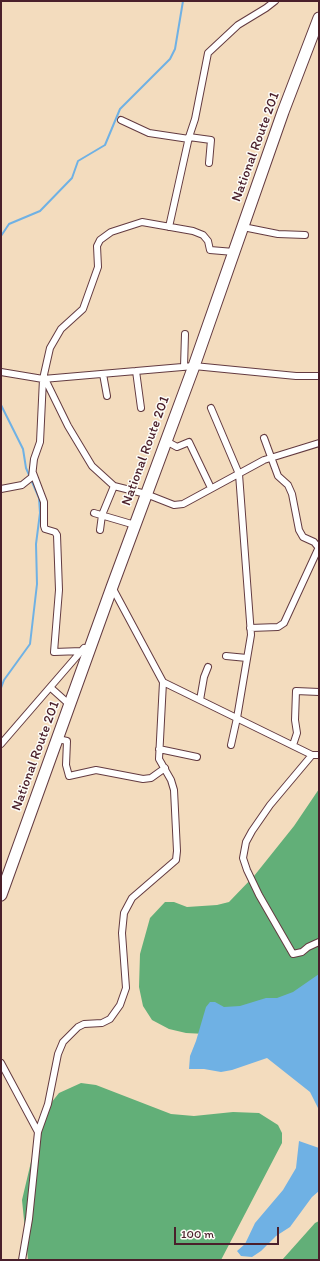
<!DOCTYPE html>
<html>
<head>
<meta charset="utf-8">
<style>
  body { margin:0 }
  #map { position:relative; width:320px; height:1261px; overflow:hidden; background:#f3dcbe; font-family:Itim,sans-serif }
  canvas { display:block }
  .frame { position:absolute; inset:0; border:2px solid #4a1f2b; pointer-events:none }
  .scale { position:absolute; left:174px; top:1227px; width:105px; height:18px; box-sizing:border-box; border:2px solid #4a1f2b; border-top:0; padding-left:5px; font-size:12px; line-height:14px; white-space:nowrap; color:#4a1f2b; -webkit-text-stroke:3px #fdfcf7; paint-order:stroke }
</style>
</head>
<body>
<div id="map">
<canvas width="320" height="1261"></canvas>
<div class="frame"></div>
<div class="scale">100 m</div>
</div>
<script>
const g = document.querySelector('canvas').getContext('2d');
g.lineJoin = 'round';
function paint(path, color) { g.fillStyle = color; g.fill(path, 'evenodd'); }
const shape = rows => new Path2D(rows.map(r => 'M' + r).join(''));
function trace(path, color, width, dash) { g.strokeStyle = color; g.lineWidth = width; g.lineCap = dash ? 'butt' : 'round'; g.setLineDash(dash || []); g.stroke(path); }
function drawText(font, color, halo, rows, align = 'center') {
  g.font = font + ' Itim,sans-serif'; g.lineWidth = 3; g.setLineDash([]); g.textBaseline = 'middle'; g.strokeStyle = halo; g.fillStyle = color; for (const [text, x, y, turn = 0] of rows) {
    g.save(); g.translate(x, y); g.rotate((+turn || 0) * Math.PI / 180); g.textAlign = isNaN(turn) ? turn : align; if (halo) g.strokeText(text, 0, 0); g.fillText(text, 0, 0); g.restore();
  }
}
paint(shape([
  [319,789,319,989,205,1034,186,1033,169,1029,152,1020,143,1006,139,987,140,954,150,918,165,902,174,902,187,907,217,905,229,902,254,876,294,826],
  [81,1083,96,1085,171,1114,194,1116,233,1112,259,1113,278,1125,282,1133,282,1143,221,1260,28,1260,22,1200,39,1128,51,1103,59,1093],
  [319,1221,319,1260,282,1260,315,1223]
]), '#62af78');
paint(shape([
  [319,974,319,1110,310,1092,267,1058,232,1070,221,1072,204,1069,189,1069,190,1056,196,1041,206,1007,210,1002,215,1002,224,1007,240,1006,266,998,277,998,293,992],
  [299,1141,319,1148,319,1191,312,1197,290,1227,276,1236,261,1251,252,1257,241,1256,237,1251,245,1244,255,1223,283,1190,296,1168]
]), '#6fb1e4');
trace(shape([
  [1,236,9,224,40,211,72,178,78,161,105,145,120,109,170,59,175,49,183,1],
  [1,405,23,449,26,468,39,498,40,513,36,544,37,584,30,644,4,680,1,688]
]), '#6fb1e4', 2);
const street = shape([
  [121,120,149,133,189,139],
  [189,137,211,140,209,163],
  [169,227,189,137,195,119,208,53,238,25,266,8,275,1],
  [243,227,278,234,305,235],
  [184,367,185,334],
  [136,371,141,408],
  [1,372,43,379,194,366,296,376,319,376],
  [103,374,107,396],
  [45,379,68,426,92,466,114,486,146,494,174,505,183,504,264,460,319,443],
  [211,408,239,474,251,635,237,718,231,745],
  [264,438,278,476,288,485,292,494,299,530,303,537,314,542,318,547],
  [166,441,177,447,189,442,211,488],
  [33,473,44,502,44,526,45,529,55,532,57,535,59,590,54,652,82,651],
  [1,489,22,485,32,477,34,459,40,442,43,379,50,348,61,329,83,309,98,267,97,246,100,240,111,232,142,222,193,231,203,235,208,241,210,250,234,252],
  [94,513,135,525],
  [100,530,102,515,114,486],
  [112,587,163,682,312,755,319,755],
  [250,628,278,627,284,623,319,547],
  [226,656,247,658],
  [51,688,70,705],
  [200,700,204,677,208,667],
  [58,739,67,741,66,765,69,776,96,770,143,779,151,778,165,768],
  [1,744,84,648],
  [293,745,297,733,295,720,296,691,319,692],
  [159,749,197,757],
  [312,755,270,805,252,831,246,842,243,858,247,870,259,895,293,954,302,952,308,947,319,942],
  [1,1063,38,1132],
  [22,1260,29,1219,38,1132,48,1104,58,1054,63,1042,78,1027,84,1024,102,1023,110,1019,120,1005,126,988,122,933,124,913,132,898,176,860,177,851,174,790,171,780,159,759,163,682]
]);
const highway = shape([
  [1,895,112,587,194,366,283,112,319,18]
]);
trace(street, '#633b41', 8);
trace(highway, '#633b41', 13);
trace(street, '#fff', 6);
trace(highway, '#fff', 11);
drawText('14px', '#4a1f2b', '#fdfcf7', [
  ["National Route 201",256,147,-70],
  ["National Route 201",146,451,-70],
  ["National Route 201",36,756,-70]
]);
</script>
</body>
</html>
